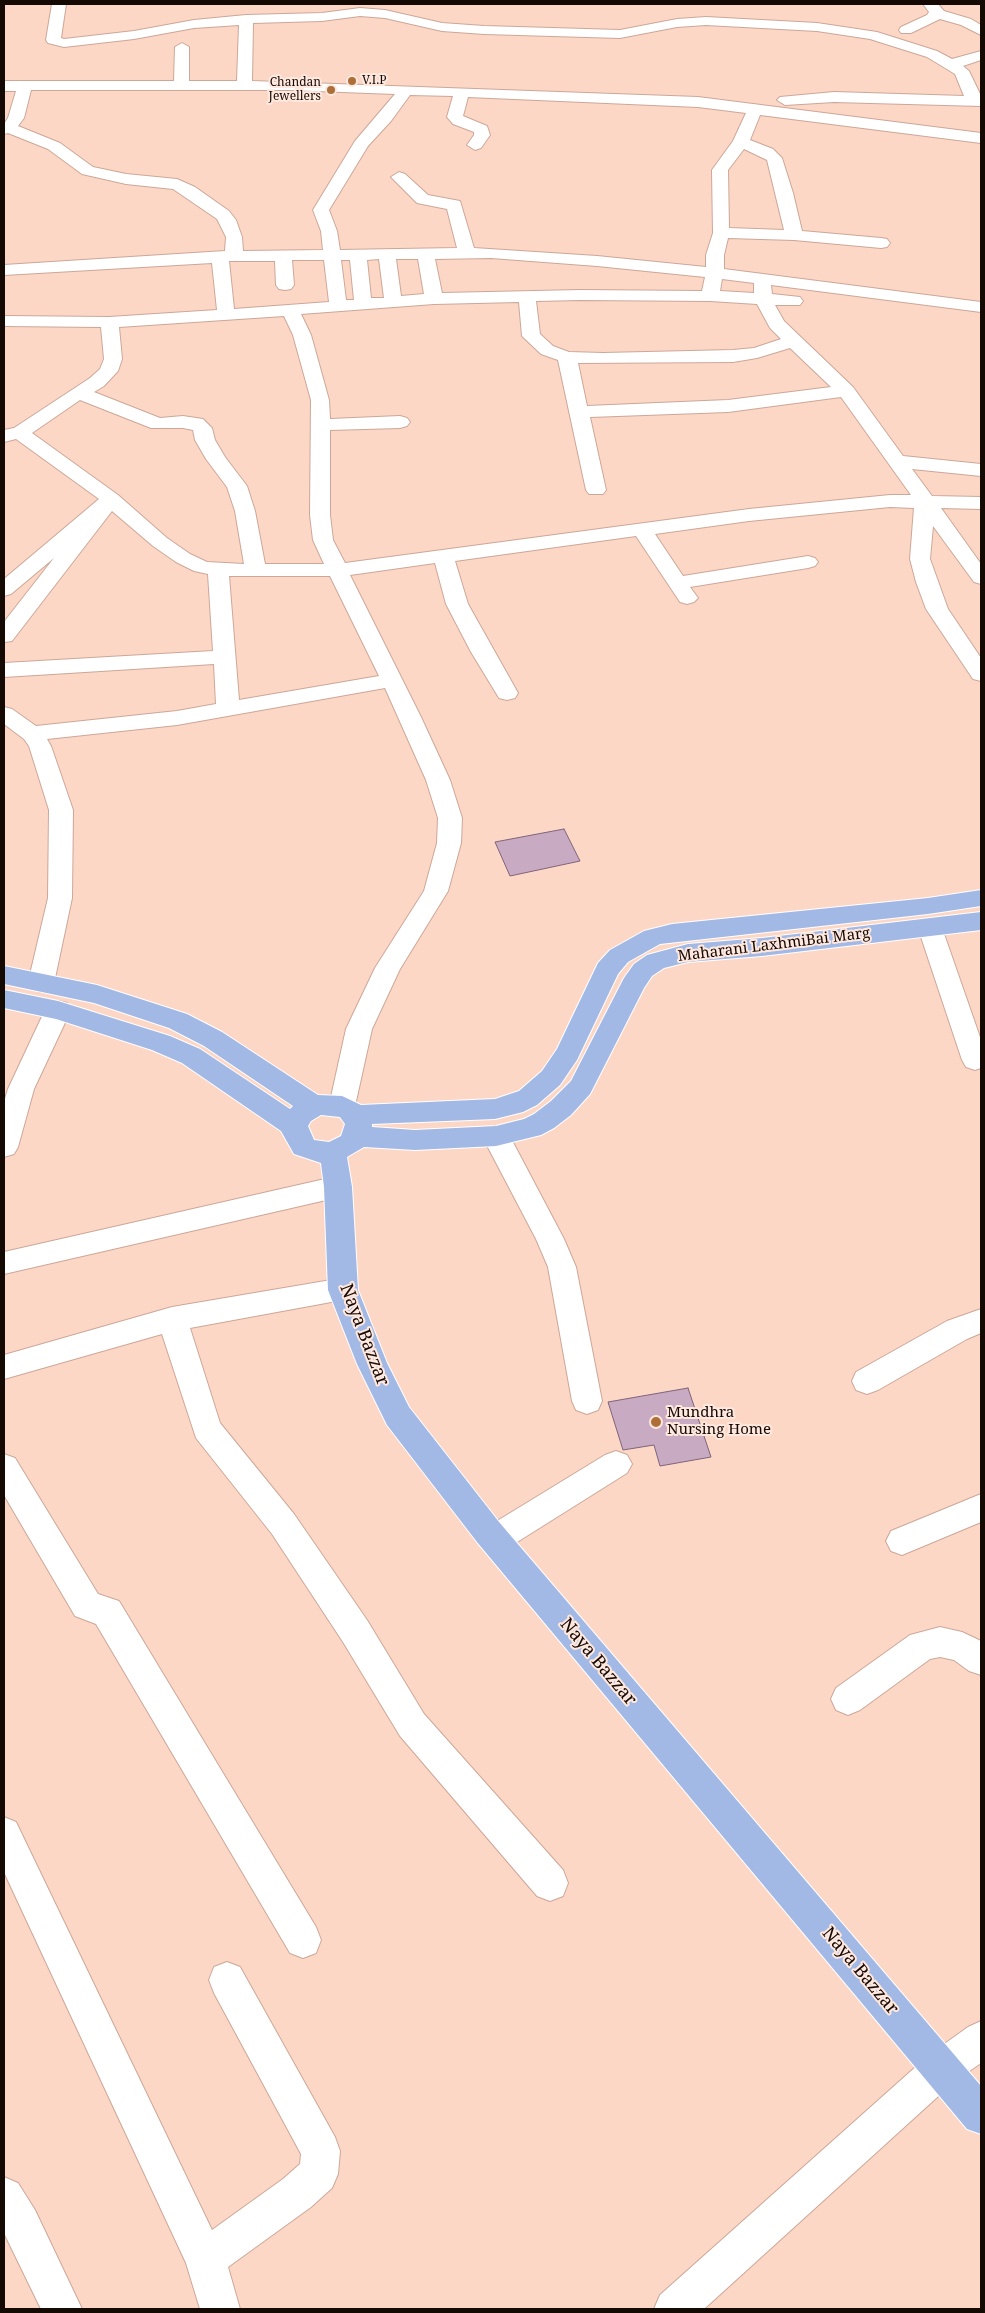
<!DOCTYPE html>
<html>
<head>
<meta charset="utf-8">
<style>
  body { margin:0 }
  #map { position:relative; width:985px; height:2313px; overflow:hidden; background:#fdd7c6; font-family:"Noto Serif",serif }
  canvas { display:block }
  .frame { position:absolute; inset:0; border:5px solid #150904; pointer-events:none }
</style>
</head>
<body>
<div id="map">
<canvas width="985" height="2313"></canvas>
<div class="frame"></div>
</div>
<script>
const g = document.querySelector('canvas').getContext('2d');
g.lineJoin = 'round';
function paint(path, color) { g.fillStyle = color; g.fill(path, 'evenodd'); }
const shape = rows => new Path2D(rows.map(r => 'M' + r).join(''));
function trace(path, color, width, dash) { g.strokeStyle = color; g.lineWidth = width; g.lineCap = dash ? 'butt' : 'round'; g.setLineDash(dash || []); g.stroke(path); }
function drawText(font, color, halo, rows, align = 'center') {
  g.font = font + ' "Noto Serif",serif'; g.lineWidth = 4; g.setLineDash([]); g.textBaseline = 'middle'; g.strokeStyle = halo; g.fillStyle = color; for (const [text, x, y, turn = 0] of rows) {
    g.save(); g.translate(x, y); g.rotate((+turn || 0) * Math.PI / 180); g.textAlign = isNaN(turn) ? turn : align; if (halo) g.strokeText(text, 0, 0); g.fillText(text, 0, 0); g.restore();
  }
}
const building = shape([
  [564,829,580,861,510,876,495,842,564,829],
  [688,1388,711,1457,660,1466,654,1445,623,1450,608,1402,688,1388]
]);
paint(building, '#c8aac2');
trace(building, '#7e637a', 1);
const minor = shape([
  [52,4,66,4,61,38,64,39,134,31,194,20,246,15,322,13,360,8,385,10,442,23,484,26,620,30,677,19,706,17,817,23,877,32,937,51,952,59,981,51,981,60,963,66,969,71,981,96,981,106,834,102,785,105,777,100,780,97,834,92,964,96,955,74,927,57,870,39,817,31,706,25,677,27,620,38,484,34,442,31,385,18,360,16,322,21,253,23,252,81,698,97,981,133,981,143,760,115,750,140,773,149,782,158,793,193,802,231,881,238,887,239,890,243,887,247,881,248,794,240,728,238,724,255,724,269,981,302,981,312,771,285,772,294,800,297,803,301,800,305,775,305,784,321,853,387,903,456,981,464,981,476,912,469,932,496,981,497,981,509,941,508,981,564,981,584,974,582,933,526,930,559,948,609,981,658,981,681,973,679,926,609,916,582,910,559,914,508,890,507,749,521,655,534,683,576,808,556,815,558,818,562,815,566,808,568,690,587,698,598,694,602,687,604,680,602,636,536,455,561,468,604,518,693,515,698,507,700,499,698,471,652,446,604,435,563,350,575,421,717,450,780,462,818,461,843,448,891,400,969,372,1029,355,1106,352,1113,342,1116,332,1113,329,1106,346,1029,375,968,424,891,437,843,438,818,426,780,385,688,177,725,47,739,51,746,73,810,72,898,54,983,50,989,41,992,32,989,28,983,48,898,49,810,29,746,24,739,4,724,4,707,12,709,36,726,177,711,216,704,214,664,4,677,4,663,213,651,208,574,194,571,176,562,153,546,112,511,12,641,4,642,4,622,54,558,11,594,4,596,4,579,99,499,16,439,4,442,4,430,14,428,90,378,100,369,104,359,101,327,4,326,4,316,109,317,217,310,212,263,4,275,4,265,225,251,226,237,217,219,173,189,126,184,82,174,48,149,8,133,4,134,4,124,8,118,16,91,4,91,4,81,174,81,175,47,182,43,189,47,189,81,237,81,239,25,194,28,134,39,64,47,48,43,46,40,52,4],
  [31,90,288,90,395,94,355,141,313,210,321,231,323,250,243,251,242,237,236,220,229,211,195,187,177,179,126,174,93,167,60,143,18,126,24,118,31,90],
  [410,95,453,96,447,117,453,124,474,132,474,135,467,145,475,150,481,148,490,135,487,126,463,116,468,97,698,107,746,113,733,141,712,170,713,233,706,255,706,267,597,256,474,248,460,201,428,195,405,174,399,172,391,177,417,203,447,209,457,248,340,250,337,231,329,210,368,146,391,121,410,95],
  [744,149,767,160,784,230,729,228,728,170,744,149],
  [491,258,597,266,705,277,702,291,580,290,442,293,435,259,491,258],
  [379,259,384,298,371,298,367,260,379,259],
  [396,259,418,259,424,294,401,296,396,259],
  [292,260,324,260,329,302,234,309,229,261,275,261,276,285,279,289,285,290,291,289,294,285,292,260],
  [341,260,350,260,354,300,346,300,341,260],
  [722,279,754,283,754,293,720,291,722,279],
  [580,300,710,301,757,304,770,328,781,339,754,348,733,350,603,353,569,352,553,346,540,334,536,301,580,300],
  [519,302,522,336,541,354,558,360,586,490,589,494,603,494,606,490,590,417,728,412,841,397,911,495,890,495,749,509,345,563,333,540,330,515,330,430,400,428,407,426,410,422,407,418,400,416,330,419,329,400,311,335,301,314,434,304,519,302],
  [284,316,293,335,311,400,310,515,313,540,324,564,265,564,255,511,247,486,225,457,215,440,212,428,203,419,183,416,160,418,94,392,104,386,118,371,122,359,119,327,284,316],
  [790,348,831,387,728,400,587,406,578,363,733,362,757,358,790,348],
  [80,400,151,428,183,428,193,430,195,440,206,459,227,487,235,511,244,564,207,562,190,554,167,538,118,495,32,433,80,400],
  [229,576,330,576,379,676,239,700,229,576],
  [923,4,938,4,944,11,971,19,981,25,981,35,961,25,940,19,911,33,901,33,899,30,901,27,927,15,929,12,923,4],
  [930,919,939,922,942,928,981,1040,981,1068,975,1070,966,1067,962,1060,918,928,921,922,930,919],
  [58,1001,67,1003,71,1010,34,1089,18,1147,14,1154,4,1157,4,1102,8,1089,45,1010,49,1003,58,1001],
  [496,1126,506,1129,564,1239,576,1267,602,1401,598,1410,587,1414,576,1410,572,1401,548,1267,536,1239,482,1136,486,1129,496,1126],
  [338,1176,348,1179,352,1187,348,1195,4,1274,4,1252,338,1176],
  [343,1278,353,1282,358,1290,353,1298,190,1328,220,1423,294,1514,367,1620,424,1714,563,1870,568,1883,563,1896,550,1901,537,1896,400,1736,343,1642,272,1534,196,1438,162,1334,4,1379,4,1355,172,1307,343,1278],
  [981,1309,981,1333,967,1339,878,1390,867,1394,856,1390,852,1381,856,1372,947,1321,981,1309],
  [616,1451,627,1455,632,1464,627,1473,506,1549,495,1553,484,1549,479,1539,484,1529,605,1455,616,1451],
  [4,1454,15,1458,98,1594,119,1601,316,1927,321,1940,316,1953,303,1958,290,1953,96,1624,75,1616,4,1495,4,1454],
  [981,1494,981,1522,902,1555,891,1551,886,1541,891,1531,981,1494],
  [940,1627,962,1632,981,1641,981,1675,969,1671,954,1660,940,1657,930,1659,860,1710,848,1715,836,1710,831,1699,836,1688,910,1635,940,1627],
  [4,1817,16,1822,212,2230,283,2179,300,2164,301,2154,214,1993,209,1980,214,1967,227,1962,240,1967,335,2137,340,2151,338,2174,332,2188,311,2207,228,2267,240,2309,200,2309,186,2263,4,1872,4,1817],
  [981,2021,981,2063,955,2081,704,2309,654,2309,660,2295,929,2055,968,2027,981,2021],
  [4,2177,18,2183,35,2210,82,2309,41,2309,4,2233,4,2177]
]);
const major = shape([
  [981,890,981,906,928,914,660,944,628,962,618,974,577,1060,560,1085,537,1105,523,1112,495,1119,372,1124,372,1127,415,1130,496,1126,524,1119,534,1114,551,1101,571,1081,624,978,634,964,647,955,688,944,762,938,981,912,981,930,762,956,688,962,664,968,652,976,644,988,590,1094,571,1115,554,1128,541,1135,496,1146,415,1150,364,1147,347,1157,352,1187,358,1290,387,1363,409,1407,499,1522,981,2086,981,2134,967,2129,477,1542,387,1425,357,1364,328,1290,324,1187,321,1163,294,1154,281,1131,182,1063,152,1050,56,1019,4,1008,4,990,58,1001,170,1036,200,1049,290,1109,293,1106,204,1046,169,1028,94,1003,4,984,4,966,97,985,187,1014,222,1032,318,1095,342,1096,361,1105,495,1099,519,1091,542,1071,557,1049,598,963,610,950,644,931,672,924,928,898,981,890],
  [321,1115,340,1117,345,1124,341,1136,329,1142,314,1140,308,1126,311,1121,321,1115]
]);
trace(minor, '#cca798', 2);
trace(major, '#fff', 2);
paint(minor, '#fff');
paint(major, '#a3b9e5');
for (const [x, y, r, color] of [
  [352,81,5,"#ae6e37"],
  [331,90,5,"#ae6e37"],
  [656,1422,6,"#ae6e37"]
]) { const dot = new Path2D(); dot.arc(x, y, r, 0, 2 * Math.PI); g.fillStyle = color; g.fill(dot); trace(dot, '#ffe8de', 2); }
drawText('12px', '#150904', '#ffe8de', [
  ["V.I.P",362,81],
  ["Chandan",321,83,"right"],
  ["Jewellers",321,97,"right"]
], 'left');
drawText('15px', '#150904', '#ffe8de', [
  ["Maharani LaxhmiBai Marg",774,945,-7]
]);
drawText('15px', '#150904', '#ffe8de', [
  ["Mundhra",667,1413],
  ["Nursing Home",667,1430]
], 'left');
drawText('18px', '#150904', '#ffe8de', [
  ["Naya Bazzar",364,1335,69],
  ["Naya Bazzar",598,1662,50],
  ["Naya Bazzar",860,1971,50]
]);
</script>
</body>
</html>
